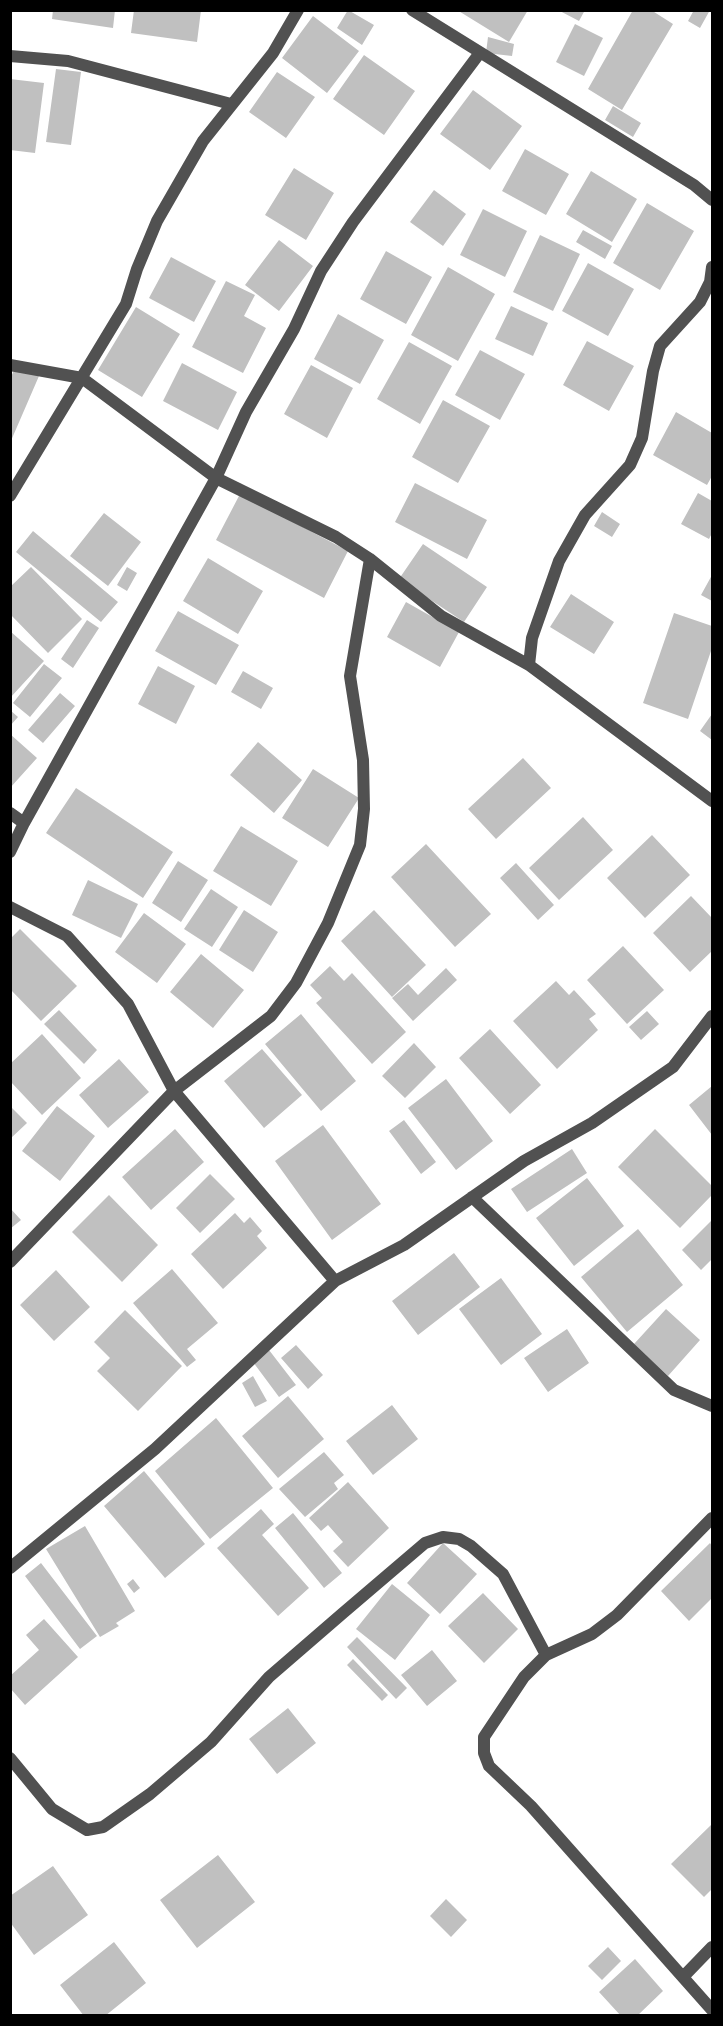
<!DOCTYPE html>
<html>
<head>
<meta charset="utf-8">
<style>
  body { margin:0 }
  #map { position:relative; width:723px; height:2026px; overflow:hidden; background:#fff; font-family:"Exo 2",sans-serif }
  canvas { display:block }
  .frame { position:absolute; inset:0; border:12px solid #000; pointer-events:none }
</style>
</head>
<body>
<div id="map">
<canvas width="723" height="2026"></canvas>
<div class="frame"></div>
</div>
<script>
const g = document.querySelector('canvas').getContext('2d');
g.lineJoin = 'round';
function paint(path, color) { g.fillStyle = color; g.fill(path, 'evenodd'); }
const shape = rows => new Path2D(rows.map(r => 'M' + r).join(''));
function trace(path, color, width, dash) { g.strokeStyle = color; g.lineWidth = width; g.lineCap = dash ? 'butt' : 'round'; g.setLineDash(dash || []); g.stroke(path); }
paint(shape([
  [53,10,115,10,113,28,52,19],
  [134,10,201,10,197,42,131,33],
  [348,10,374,25,362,45,337,28],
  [457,10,528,10,509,42],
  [558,10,585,10,579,21],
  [633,10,651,10,673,24,622,110,588,89],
  [694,10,710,10,700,28,688,21],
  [313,16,359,51,327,93,282,58],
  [575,24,603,38,584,76,556,62],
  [488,37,514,44,512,56,486,53],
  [364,55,415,91,384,135,333,99],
  [56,69,81,72,71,145,46,142],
  [277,72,315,97,286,138,249,112],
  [10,79,44,83,35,153,10,150],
  [473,90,522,126,490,170,440,134],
  [613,106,641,123,633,137,605,120],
  [525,149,569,174,546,215,502,191],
  [294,168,334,193,306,240,265,215],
  [591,171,637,199,612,242,566,214],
  [434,190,466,214,443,246,410,222],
  [647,203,694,231,660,290,613,263],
  [483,209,527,231,505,277,460,255],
  [583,230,612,246,605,259,576,242],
  [540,235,580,254,553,311,513,292],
  [279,240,313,266,279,311,245,285],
  [386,251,432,277,406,324,360,299],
  [171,257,216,281,194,322,149,298],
  [588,263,634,289,608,336,562,311],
  [448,267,495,294,458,361,411,335],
  [226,281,255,295,244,316,266,328,243,373,192,347],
  [511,306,548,323,533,356,495,339],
  [136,307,180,334,142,397,98,370],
  [338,314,384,340,360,384,314,359],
  [587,341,634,366,609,411,563,385],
  [409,342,452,366,420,424,377,399],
  [480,350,525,374,500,420,455,395],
  [182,363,237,392,218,430,163,401],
  [311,365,353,388,327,438,284,414],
  [16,366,39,376,10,443,10,379],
  [443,400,490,426,458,483,412,457],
  [676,412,712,433,712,476,707,485,653,455],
  [415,483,487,520,467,559,395,522],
  [698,493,712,501,712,533,709,539,681,524],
  [240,494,348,551,324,598,216,540],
  [602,512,620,524,612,537,594,526],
  [104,513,141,542,108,586,70,556],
  [33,531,118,602,101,622,16,552],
  [423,544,487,587,464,622,399,579],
  [208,558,263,591,238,634,183,601],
  [31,567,82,619,48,653,10,614,10,587],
  [127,567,137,573,127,591,117,585],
  [712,575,712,601,701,595],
  [571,594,614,622,594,654,550,627],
  [406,602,459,632,440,667,387,637],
  [178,611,239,645,216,685,155,651],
  [674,613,712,626,712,648,688,719,643,703],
  [87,620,99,628,73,668,61,659],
  [10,631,44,661,10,698],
  [44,664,62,678,30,717,13,703],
  [158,666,195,686,176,724,138,704],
  [243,671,273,688,261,709,231,692],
  [60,693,75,706,43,743,28,730],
  [10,710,18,717,10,726],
  [712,714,712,740,700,731],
  [10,734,37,758,10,788],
  [258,742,302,780,274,813,230,775],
  [523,758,551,788,496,839,468,809],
  [313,769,359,798,328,847,282,818],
  [76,788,173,852,143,898,46,833],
  [583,817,613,850,559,900,529,868],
  [241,826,298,861,271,906,213,871],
  [652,835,690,875,645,918,607,878],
  [426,844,491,914,455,947,391,877],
  [178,861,208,880,181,922,152,903],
  [516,863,554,905,538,920,500,878],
  [88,880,138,904,121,938,72,915],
  [211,889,238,907,212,947,184,929],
  [691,896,712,918,712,951,690,972,653,933],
  [244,910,278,932,253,972,219,950],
  [374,910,426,965,392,997,341,941],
  [144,913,186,944,157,983,115,952],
  [20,929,77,986,41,1021,10,989,10,939],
  [623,946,664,990,627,1024,587,980],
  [201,954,244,990,213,1028,170,992],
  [330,966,344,981,352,973,406,1032,372,1064,316,1003,322,998,310,985],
  [446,968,457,980,413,1021,392,998,408,984,418,995],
  [556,981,569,995,574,990,596,1014,589,1019,598,1030,557,1069,513,1021],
  [59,1010,97,1050,84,1064,44,1024],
  [647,1011,659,1024,641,1040,629,1027],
  [301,1014,356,1081,321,1111,265,1044],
  [490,1029,541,1085,510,1114,459,1058],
  [42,1034,81,1078,42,1115,10,1081,10,1064],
  [414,1043,436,1067,405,1098,382,1076],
  [262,1049,302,1095,264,1128,224,1081],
  [119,1059,149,1092,108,1128,79,1095],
  [446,1079,493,1141,456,1170,408,1108],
  [712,1086,712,1135,689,1105],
  [10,1106,27,1123,10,1139],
  [57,1106,95,1136,60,1181,22,1151],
  [404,1120,436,1162,421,1174,389,1131],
  [323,1125,381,1204,332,1240,275,1161],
  [175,1129,204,1162,151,1210,122,1177],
  [655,1129,712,1186,712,1195,680,1228,618,1167],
  [572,1149,587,1173,527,1212,511,1189],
  [210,1174,235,1199,200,1233,176,1208],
  [587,1178,624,1226,574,1266,536,1218],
  [109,1195,158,1245,122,1282,72,1232],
  [10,1208,21,1220,10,1229],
  [235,1213,244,1223,250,1217,262,1231,257,1236,267,1248,223,1289,191,1254],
  [712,1220,712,1259,701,1270,682,1250],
  [638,1229,683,1285,627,1332,581,1277],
  [454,1253,480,1287,418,1335,392,1301],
  [172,1269,218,1323,187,1349,196,1360,187,1367,133,1303],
  [56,1270,90,1307,54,1341,20,1305],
  [501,1278,542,1334,501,1365,459,1309],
  [666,1309,700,1340,668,1376,634,1344],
  [125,1310,182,1366,138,1411,97,1371,110,1358,94,1342],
  [567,1329,589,1363,548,1392,524,1358],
  [296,1345,323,1375,308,1389,281,1358],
  [269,1350,296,1385,279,1397,253,1362],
  [253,1376,267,1401,255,1407,242,1383],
  [288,1396,324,1439,278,1478,242,1436],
  [392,1405,418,1439,373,1475,346,1441],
  [216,1418,273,1488,210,1539,155,1471],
  [324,1452,344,1475,334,1483,338,1489,305,1517,279,1489],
  [144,1471,205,1544,165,1578,104,1506],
  [348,1482,389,1528,348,1567,333,1551,343,1542,328,1525,321,1531,309,1518],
  [261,1509,274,1524,262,1535,309,1588,278,1616,217,1548],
  [293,1513,342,1573,324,1588,275,1528],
  [85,1526,135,1611,116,1623,119,1626,100,1637,46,1549],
  [443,1543,477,1574,440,1614,407,1583],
  [710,1543,712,1546,712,1598,689,1621,661,1591],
  [41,1563,97,1636,80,1649,25,1576],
  [133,1579,140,1588,134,1593,127,1584],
  [392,1584,430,1615,395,1660,356,1629],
  [483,1593,518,1629,484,1663,448,1626],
  [44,1619,78,1657,25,1705,10,1688,10,1676,39,1650,26,1635],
  [357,1637,407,1688,396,1699,347,1647],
  [432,1650,457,1681,427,1706,401,1675],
  [353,1659,388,1695,382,1701,347,1665],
  [288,1708,316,1743,277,1774,249,1739],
  [711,1825,712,1889,704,1897,671,1864],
  [218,1855,255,1902,197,1948,160,1900],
  [53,1866,88,1915,34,1955,10,1922,10,1896],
  [446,1899,467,1920,451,1937,430,1916],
  [114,1942,146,1983,105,2016,84,2016,60,1985],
  [608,1947,621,1961,602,1980,588,1966],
  [635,1959,663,1991,637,2016,621,2016,599,1992]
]), '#c0c0c0');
trace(shape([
  [412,10,694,185,712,200],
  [10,56,68,61,231,104],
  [10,365,82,378,216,478,336,537,370,559,441,616,529,665,712,801],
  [10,496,126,304,137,269,157,221,203,141,273,53,298,10],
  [529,665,532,638,559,561,585,515,630,465,642,438,653,371,660,346,700,302,710,282,712,267],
  [10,813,24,823],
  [10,852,24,823,216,478,246,412,294,329,321,271,353,222,479,54],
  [10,907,67,936,128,1004,174,1091,335,1281],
  [472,1197,674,1390,712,1406],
  [10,1262,174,1091,271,1016,296,983,328,923,360,845,364,809,363,760,350,676,370,559],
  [712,1518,617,1615,592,1634,546,1655,524,1677,484,1737,484,1753,489,1766,531,1806,712,2010],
  [10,1568,155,1449,335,1281,404,1245,524,1161,592,1123,673,1067,712,1016],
  [10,1758,52,1809,87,1830,103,1827,150,1794,211,1742,269,1677,343,1613,425,1543,443,1537,459,1539,471,1546,503,1574,546,1655],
  [683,1977,712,1947]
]), '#515151', 12);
</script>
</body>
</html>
